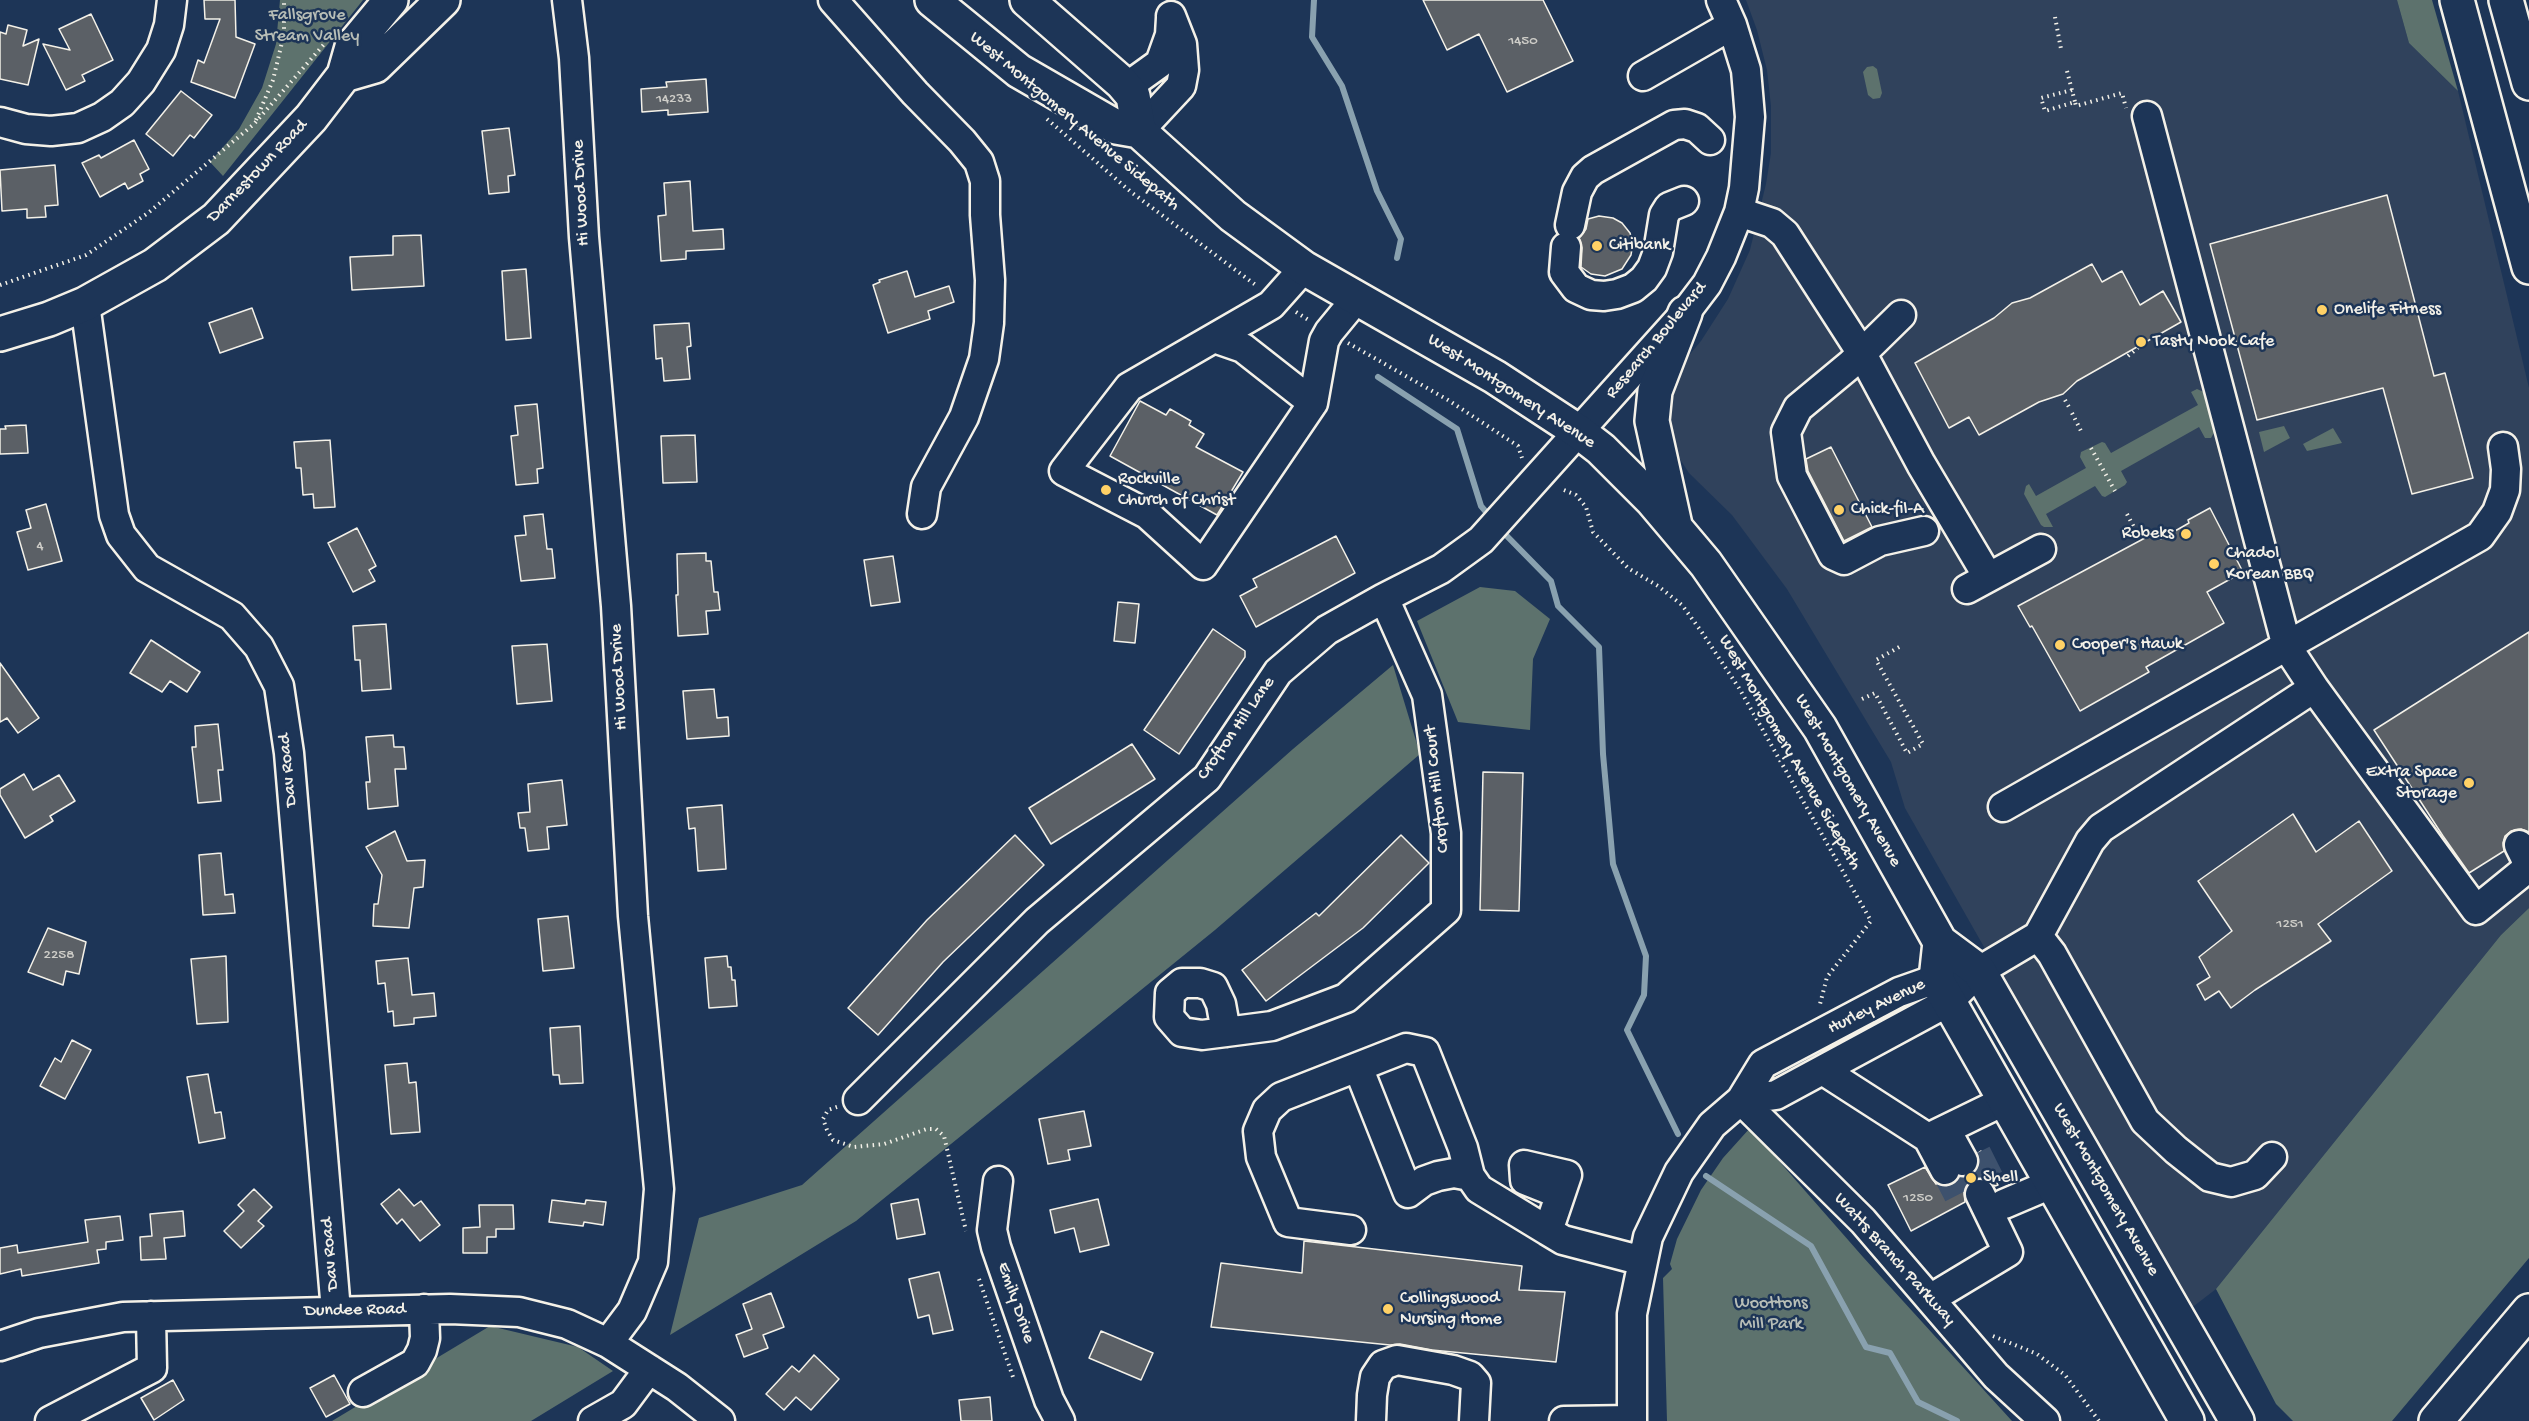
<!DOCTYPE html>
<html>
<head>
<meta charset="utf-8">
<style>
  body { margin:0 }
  canvas { display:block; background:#1d3557 }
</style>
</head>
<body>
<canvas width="2529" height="1421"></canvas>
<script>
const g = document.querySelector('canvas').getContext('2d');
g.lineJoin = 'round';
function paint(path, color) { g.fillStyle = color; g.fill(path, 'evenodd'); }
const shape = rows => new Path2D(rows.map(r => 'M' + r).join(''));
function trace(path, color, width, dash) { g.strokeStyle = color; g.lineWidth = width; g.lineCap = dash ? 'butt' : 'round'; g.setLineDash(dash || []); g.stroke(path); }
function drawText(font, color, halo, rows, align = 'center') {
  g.font = font + ' "Gochi Hand",sans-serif'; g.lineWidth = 5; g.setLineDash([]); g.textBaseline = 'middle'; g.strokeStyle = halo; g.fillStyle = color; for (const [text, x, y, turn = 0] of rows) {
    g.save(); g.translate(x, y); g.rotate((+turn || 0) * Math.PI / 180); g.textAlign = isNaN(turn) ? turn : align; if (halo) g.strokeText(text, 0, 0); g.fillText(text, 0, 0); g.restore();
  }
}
paint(shape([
  [1746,0,2397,0,2409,43,2458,91,2529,388,2529,908,2501,935,2216,1289,2190,1309,1905,808,1891,762,1787,589,1732,515,1689,473,1670,444,1666,406,1676,371,1701,341,1728,299,1750,250,1766,184,1771,153,1771,106,1767,70,1757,30]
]), '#30425c');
paint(shape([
  [280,0,363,0,223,176,210,162,239,129,262,88,276,44],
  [2397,0,2432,0,2458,91,2409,43],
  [1873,66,1877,69,1882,93,1880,98,1873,99,1868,95,1863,72,1867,67],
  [2197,389,2206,393,2215,431,2211,438,2205,438,2199,427,2121,471,2127,482,2125,485,2105,497,2102,496,2095,486,2046,514,2053,527,2044,527,2041,525,2024,494,2026,486,2029,484,2036,496,2086,468,2080,457,2081,452,2102,442,2105,443,2111,453,2198,405,2191,392],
  [2284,426,2290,438,2264,452,2259,432],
  [2333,428,2342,443,2307,451,2303,444],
  [1480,587,1515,591,1550,619,1533,659,1530,730,1458,722,1417,621],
  [1393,665,1420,754,1215,930,856,1221,670,1335,699,1218,802,1185,1293,749],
  [2529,908,2529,1258,2392,1421,2293,1421,2276,1404,2216,1289,2501,935],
  [1750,1128,1863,1257,2012,1421,1667,1421,1663,1278,1672,1269,1670,1264,1677,1239,1701,1190,1723,1158],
  [490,1326,578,1347,613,1371,531,1421,332,1421]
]), '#5d726d');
trace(shape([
  [1314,0,1312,37,1342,86,1377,191,1401,239,1397,258],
  [1378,377,1457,429,1481,506,1492,519],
  [1500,529,1551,581,1558,606,1599,647,1603,754,1613,864,1646,956,1644,995,1627,1030,1678,1134],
  [1706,1176,1811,1246,1866,1347,1890,1353,1918,1402,1957,1421]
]), '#89a1af', 6);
const building = shape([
  [204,0,235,0,236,37,255,44,235,98,191,82,198,60,204,63,220,19,205,19,204,0],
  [1423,0,1543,0,1573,61,1507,92,1479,34,1447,50,1423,0],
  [91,14,113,60,82,75,85,81,66,90,43,44,70,50,59,29,91,14],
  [8,25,27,30,23,46,39,39,28,85,0,79,0,32,6,34,8,25],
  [706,79,708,112,668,115,668,110,642,112,641,89,667,87,666,82,706,79],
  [181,91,212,115,194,138,190,135,173,156,146,134,181,91],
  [509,128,515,175,508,176,509,192,489,194,482,131,509,128],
  [134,140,149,169,140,174,143,181,128,189,125,183,100,197,82,163,99,155,101,158,134,140],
  [55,165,58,205,45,206,46,217,27,218,27,209,2,211,0,170,55,165],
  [690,181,693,231,723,229,724,249,686,251,686,259,661,261,658,216,666,215,664,183,690,181],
  [2387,195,2434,376,2445,373,2473,478,2412,494,2383,388,2257,420,2210,244,2387,195],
  [1599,216,1613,218,1622,223,1630,233,1633,243,1631,255,1622,269,1605,276,1591,274,1581,267,1582,248,1579,238,1586,229,1588,219,1599,216],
  [421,235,424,286,352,290,350,257,393,255,393,236,421,235],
  [2092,264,2102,282,2122,271,2140,305,2163,291,2181,322,2077,381,2063,394,2039,402,1979,435,1969,417,1949,428,1915,363,1994,318,2012,303,2030,298,2092,264],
  [526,269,531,338,506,340,502,271,526,269],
  [907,271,915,297,949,286,954,302,928,311,930,319,888,333,873,285,880,282,879,280,907,271],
  [252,308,263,338,220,353,209,323,252,308],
  [689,323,691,346,687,347,690,379,664,381,662,358,656,359,654,325,689,323],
  [1140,401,1166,415,1170,409,1191,421,1189,425,1204,434,1196,447,1243,472,1217,515,1110,456,1140,401],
  [537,404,543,468,537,469,538,483,516,485,511,436,518,435,515,406,537,404],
  [26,425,28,453,0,454,0,429,6,429,5,426,26,425],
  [695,435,697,482,663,483,661,436,695,435],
  [330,440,335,507,314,508,313,494,303,495,301,468,296,468,294,442,330,440],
  [1831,447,1872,527,1844,541,1808,471,1806,459,1831,447],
  [46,504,62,561,28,570,17,532,31,528,26,510,46,504],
  [2210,508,2243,572,2207,592,2224,623,2146,667,2149,672,2080,711,2032,626,2030,627,2018,606,2158,531,2161,539,2189,523,2188,520,2210,508],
  [543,514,547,549,552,549,555,578,521,581,515,536,526,535,524,516,543,514],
  [357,528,376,566,369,570,375,581,353,592,328,543,357,528],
  [1336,536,1355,573,1256,627,1240,596,1257,587,1253,579,1336,536],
  [706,553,706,561,711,561,714,592,718,592,720,610,706,611,708,634,678,636,676,595,678,595,677,554,706,553],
  [893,556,900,602,871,606,864,560,893,556],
  [1118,602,1139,604,1135,643,1114,641,1118,602],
  [386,624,391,689,362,691,360,660,355,660,353,626,386,624],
  [1213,629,1245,651,1245,657,1179,754,1144,730,1213,629],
  [2529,632,2529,832,2521,829,2511,831,2505,836,2503,843,2504,851,2469,873,2443,836,2374,730,2529,632],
  [151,640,200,672,187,692,170,681,162,692,130,673,151,640],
  [547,644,552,701,517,704,512,646,547,644],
  [0,663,39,718,18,733,7,718,0,722,0,663],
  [714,689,717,718,728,717,729,736,687,739,683,691,714,689],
  [218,724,223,770,218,770,221,801,198,803,192,747,196,747,195,726,218,724],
  [393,735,394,747,404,747,406,769,395,769,398,806,368,809,366,782,370,782,366,737,393,735],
  [1132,744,1155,779,1051,844,1029,808,1132,744],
  [1483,772,1523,773,1519,911,1480,910,1483,772],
  [24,774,33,790,59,775,75,801,50,816,53,821,25,838,0,795,0,789,24,774],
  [562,780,567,825,547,827,549,849,528,851,525,828,520,828,518,813,530,812,528,784,562,780],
  [722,805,726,869,698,871,695,828,689,829,687,808,722,805],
  [2293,814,2316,852,2359,821,2392,871,2318,924,2331,941,2255,990,2231,1008,2219,991,2205,1000,2197,985,2210,977,2199,957,2232,931,2198,881,2293,814],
  [395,831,407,861,425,860,423,887,414,888,409,928,373,926,374,904,378,904,382,875,366,847,395,831],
  [1015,835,1044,865,943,962,878,1035,848,1008,927,920,1015,835],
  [1401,835,1429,863,1363,928,1266,1001,1242,970,1316,913,1319,916,1401,835],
  [221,853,225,895,233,894,235,913,203,915,199,855,221,853],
  [568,916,574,968,543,971,538,919,568,916],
  [48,928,86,942,79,974,66,971,63,985,28,972,48,928],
  [226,956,228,1022,197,1024,191,959,226,956],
  [727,956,728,967,731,967,732,980,735,980,737,1006,709,1008,705,958,727,956],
  [408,958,412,995,434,993,436,1016,414,1018,414,1024,394,1026,393,1011,388,1012,385,983,378,984,376,961,408,958],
  [580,1026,583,1083,560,1084,559,1075,553,1075,550,1028,580,1026],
  [72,1040,91,1050,65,1099,40,1086,55,1058,61,1062,72,1040],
  [407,1063,409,1083,416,1082,420,1132,391,1134,385,1065,407,1063],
  [208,1074,215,1113,221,1112,225,1138,199,1143,187,1077,208,1074],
  [1084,1111,1091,1146,1068,1150,1070,1160,1048,1164,1039,1119,1084,1111],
  [1981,1151,1998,1185,1995,1186,1989,1180,1982,1178,1972,1179,1966,1185,1964,1192,1965,1202,1911,1231,1888,1185,1925,1167,1936,1184,1944,1186,1952,1185,1960,1177,1970,1176,1977,1170,1979,1162,1978,1153,1981,1151],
  [254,1189,272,1207,258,1221,264,1226,241,1248,224,1231,244,1211,238,1205,254,1189],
  [399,1189,414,1206,421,1201,440,1225,420,1241,402,1219,397,1224,381,1204,399,1189],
  [918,1199,925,1234,897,1239,891,1204,918,1199],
  [1098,1199,1109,1245,1080,1252,1074,1228,1055,1233,1050,1210,1098,1199],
  [552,1200,585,1204,586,1200,606,1202,603,1225,584,1222,583,1226,549,1222,552,1200],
  [479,1205,513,1205,514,1229,496,1229,496,1237,487,1237,487,1253,463,1253,463,1228,480,1227,479,1205],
  [183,1211,185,1236,164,1238,166,1259,141,1260,140,1237,152,1236,150,1214,183,1211],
  [120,1216,123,1240,106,1242,106,1249,97,1250,99,1263,22,1276,21,1269,0,1274,0,1248,17,1245,18,1253,88,1242,85,1220,120,1216],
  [1304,1241,1522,1266,1519,1290,1565,1292,1556,1362,1432,1350,1400,1344,1390,1345,1211,1327,1221,1263,1302,1273,1304,1241],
  [939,1272,953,1330,933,1334,929,1315,918,1318,909,1279,939,1272],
  [771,1293,784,1327,763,1335,768,1348,744,1357,736,1335,752,1329,743,1304,771,1293],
  [1101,1331,1153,1353,1141,1380,1089,1358,1101,1331],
  [814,1355,839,1379,811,1410,796,1397,784,1410,766,1394,792,1366,799,1372,814,1355],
  [334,1375,350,1404,326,1417,310,1388,334,1375],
  [173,1380,184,1400,154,1420,141,1398,173,1380],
  [990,1397,992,1421,961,1421,959,1400,990,1397]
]);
paint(building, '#5b6066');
trace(building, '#f4f1e8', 1.5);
trace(shape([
  [1977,1153,1994,1187],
  [1945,1170,1962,1203]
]), '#3d516d', 28, [28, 14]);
const minor = shape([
  [567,0,574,58,584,237,616,606,633,916,659,1189,653,1262,632,1311,608,1343],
  [833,0,915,93,962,141,979,162,985,181,985,215,990,280,989,323,984,359,964,417,926,487,922,514],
  [1643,76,1732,25],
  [1122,83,1135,81,1160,63,1170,35,1171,18],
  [2147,116,2287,647,2314,688,2476,910,2524,871,2527,861,2519,845],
  [0,122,26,129,51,131,78,128,102,117,122,103,141,82,161,50,169,25,172,0],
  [1139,131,1181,86,1184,70,1182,44,1171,16],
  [1739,212,1772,223,1785,234,1861,352,1921,464,1988,577],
  [1570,225,1577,192,1585,177,1593,170,1674,125,1685,124,1697,128,1710,140],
  [1566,247,1564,272,1576,288,1591,295,1604,296,1617,294,1633,288,1644,279,1652,268,1658,252,1664,215,1669,207,1684,201],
  [1304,268,1271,305,1129,387,1064,471,1147,514,1203,565,1313,403,1324,341,1329,332,1357,298],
  [85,304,114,515,121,535,147,568,232,616,259,647,279,686,289,753,336,1311],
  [1901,315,1851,364,1798,408,1786,432,1792,476,1833,555,1844,560,1880,541,1924,531],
  [1214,338,1243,348,1313,403],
  [1967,589,2041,549],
  [2003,807,2480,536,2497,512,2505,490,2506,469,2503,447],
  [2038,936,2052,954,2145,1121,2176,1150,2210,1177,2231,1182,2255,1175,2272,1157],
  [1226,1032,1221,1004,1213,987,1200,983,1182,983,1170,993,1169,1017,1182,1032,1202,1035,1226,1032,1272,1026,1346,998,1446,910,1446,833,1427,695,1384,598],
  [1358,1067,1408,1193,1424,1181,1438,1176,1454,1173,1470,1176],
  [1824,1071,1928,1138,2004,1101],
  [858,1100,1037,921,1207,778,1278,672,1327,630,1384,598,1441,569,1481,540,1685,313,1707,284,1721,257,1739,212,1744,188,1750,117,1746,70,1732,25,1721,0],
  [1741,1100,1776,1095,1948,1002,1979,971,2038,936,2090,841,2101,828,2314,688],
  [1741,1100,1863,1221,1996,1376,2045,1421],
  [1946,1130,1963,1161],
  [1928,1138,1945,1170],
  [998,1181,992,1230,996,1247,1049,1400,1060,1421],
  [1560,1194,1525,1180,1524,1165,1567,1175,1548,1231,1563,1240,1643,1261],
  [2004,1204,2051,1184],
  [1351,1230,1288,1222,1261,1157,1258,1131,1267,1110,1281,1097,1406,1048,1425,1052,1463,1148,1470,1176,1479,1189,1548,1231],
  [1930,1299,2008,1252,1980,1194],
  [0,1346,39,1333,123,1317,450,1309,519,1312,567,1324,608,1343,677,1387,720,1421],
  [363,1392,415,1363,422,1350,425,1338,424,1309],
  [50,1421,152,1368,151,1316],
  [593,1421,623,1404,649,1369],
  [1371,1421,1372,1395,1375,1377,1383,1365,1397,1360,1453,1370,1470,1376,1476,1383,1474,1421],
  [1564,1421,1632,1420],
  [1632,1421,1632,1314,1648,1237,1679,1172,1712,1125,1741,1100,1763,1064,1899,992,1936,979,1957,975]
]);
const major = shape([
  [932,0,1019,71,1116,127,1139,131,1233,216,1304,268,1495,377,1579,432,1601,449,1652,500,1706,564,1820,728,1940,942,1979,971,2237,1421],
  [1027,0,1122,83,1133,96,1139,131],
  [344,75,375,66,443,0],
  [0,334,49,319,85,304,155,265,216,219,311,118,344,75,352,47,391,0],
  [1675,525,1652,421,1655,391,1685,313],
  [1940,942,1936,979,2187,1421]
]);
const highway = shape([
  [2457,0,2529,267],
  [2506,0,2529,83],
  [2436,1421,2529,1311]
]);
trace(minor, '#f4f1e8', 33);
trace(major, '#f4f1e8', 38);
trace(highway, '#f4f1e8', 38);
trace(shape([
  [2055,17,2061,49],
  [2067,71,2075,102],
  [2072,90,2041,98,2045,111,2075,102,2076,106,2122,93,2126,108],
  [1047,119,1131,192,1257,286],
  [256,120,273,80,284,34,284,0],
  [0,285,86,255,148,213,254,124,326,42],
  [1296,312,1310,321],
  [1348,343,1448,400,1518,446,1522,458],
  [2128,356,2141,345],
  [2065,400,2069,407],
  [2072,413,2081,431],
  [2091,448,2115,491],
  [1564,490,1576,495,1586,507,1593,532,1628,568,1658,586,1682,605,1701,631,1739,688,1871,921,1827,977,1819,1008],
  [2127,514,2138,535],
  [1862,699,1875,693,1907,753,1923,744,1876,660,1901,646],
  [837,1107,828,1110,823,1119,827,1130,833,1140,854,1147,884,1144,927,1129,936,1129,944,1136,966,1231],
  [979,1279,1013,1377],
  [1993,1336,2037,1354,2065,1375,2099,1421]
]), '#f4f1e8', 4, [1.5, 4.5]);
trace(minor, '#1d3557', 28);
trace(major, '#1d3557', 33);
trace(highway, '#1d3557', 33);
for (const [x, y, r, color] of [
  [1597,246,6,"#ffd166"],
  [2322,310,6,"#ffd166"],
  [2141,342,6,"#ffd166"],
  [1106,490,6,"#ffd166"],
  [1839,510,6,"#ffd166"],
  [2186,534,6,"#ffd166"],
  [2214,564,6,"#ffd166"],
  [2060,645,6,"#ffd166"],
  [2469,783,6,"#ffd166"],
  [1971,1178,6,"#ffd166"],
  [1388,1309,6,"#ffd166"]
]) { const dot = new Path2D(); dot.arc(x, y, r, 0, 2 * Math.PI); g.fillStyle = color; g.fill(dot); trace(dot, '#1d3557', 2); }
drawText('15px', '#cecdc8', null, [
  ["1450",1523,42],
  ["14233",674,100],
  ["4",40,547],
  ["1251",2290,925],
  ["2258",59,956],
  ["1250",1918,1199]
]);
drawText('18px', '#b8beb7', '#1d3557', [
  ["Fallsgrove",307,16],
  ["Stream Valley",307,37],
  ["Woottons",1771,1304],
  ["Mill Park",1771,1325]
]);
drawText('18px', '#f4f1e8', '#1d3557', [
  ["West Montgomery Avenue Sidepath",1074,122,40],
  ["Darnestown Road",258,172,-46],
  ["Hi Wood Drive",582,193,-93],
  ["Research Boulevard",1657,341,-50],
  ["West Montgomery Avenue",1511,392,33],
  ["Hi Wood Drive",620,677,-93],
  ["Crofton Hill Lane",1237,729,-55],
  ["West Montgomery Avenue Sidepath",1789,753,60],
  ["Dav Road",289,770,-96],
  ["West Montgomery Avenue",1847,781,60],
  ["Crofton Hill Court",1438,789,-96],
  ["Hurley Avenue",1877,1007,-26],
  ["West Montgomery Avenue",2105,1190,60],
  ["Dav Road",331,1254,-95],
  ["Watts Branch Parkway",1894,1260,48],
  ["Emily Drive",1015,1303,71],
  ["Dundee Road",355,1311,-1]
]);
drawText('18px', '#f4f1e8', '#1d3557', [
  ["Citibank",1609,246],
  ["Onelife Fitness",2334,310],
  ["Tasty Nook Cafe",2153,342],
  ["Rockville",1118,480],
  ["Church of Christ",1118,501],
  ["Chick-fil-A",1851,510],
  ["Robeks",2174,534,"right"],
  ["Chadol",2226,554],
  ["Korean BBQ",2226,575],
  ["Cooper's Hawk",2072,645],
  ["Extra Space",2457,773,"right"],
  ["Storage",2457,794,"right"],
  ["Shell",1983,1178],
  ["Collingswood",1400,1299],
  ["Nursing Home",1400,1320]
], 'left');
</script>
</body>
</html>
